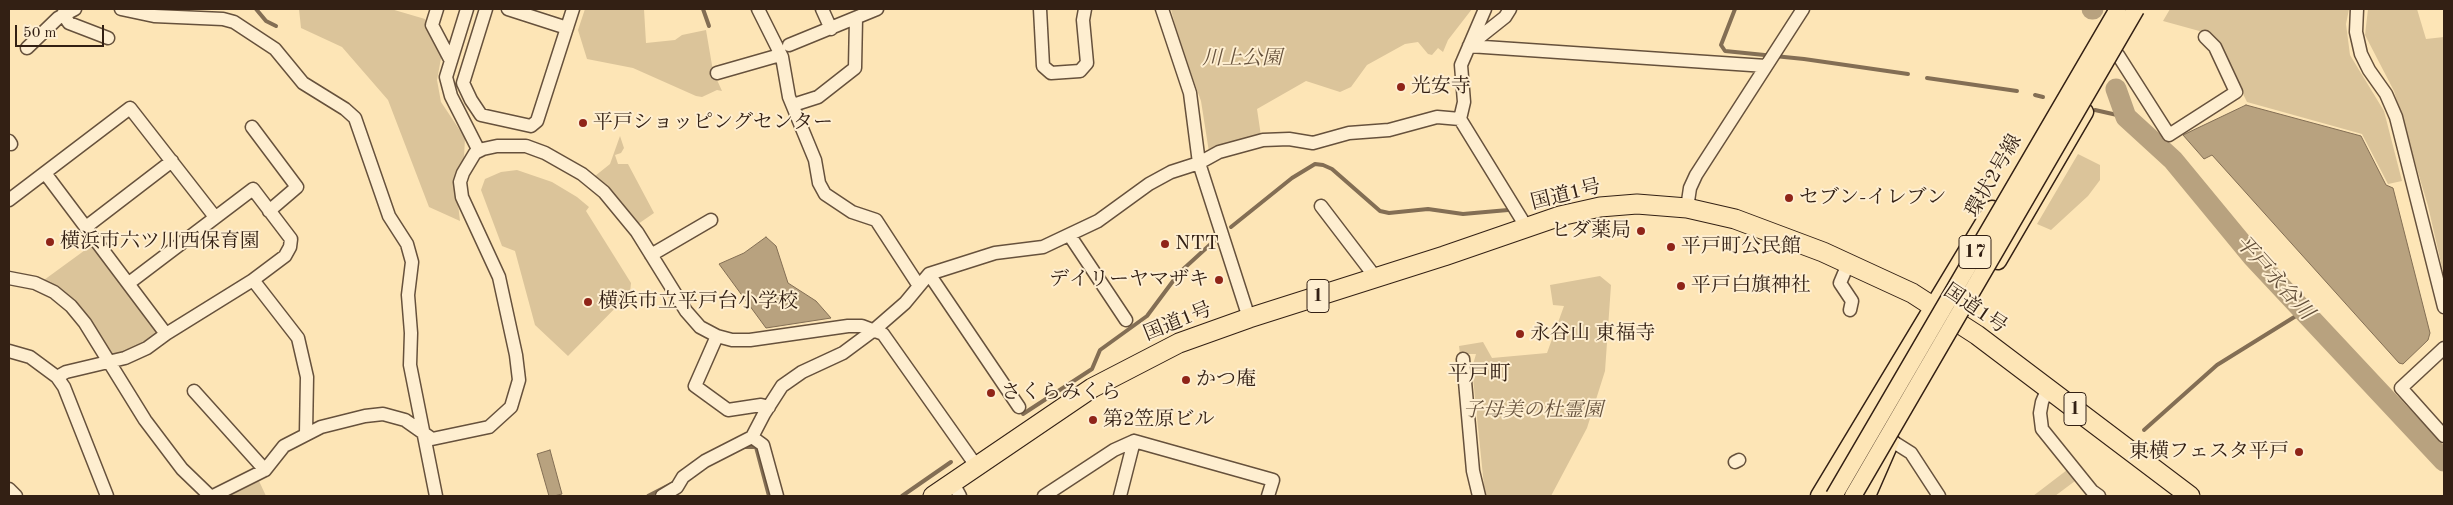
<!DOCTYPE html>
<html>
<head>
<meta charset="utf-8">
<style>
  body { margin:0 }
  #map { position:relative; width:2453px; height:505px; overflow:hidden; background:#fde5b6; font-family:"Old Standard TT",serif }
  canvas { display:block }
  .frame { position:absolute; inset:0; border:10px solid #332014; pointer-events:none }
  .scale { position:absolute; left:15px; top:25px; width:89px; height:22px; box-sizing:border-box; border:2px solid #332014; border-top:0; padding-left:6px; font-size:15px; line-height:18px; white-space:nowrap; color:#332014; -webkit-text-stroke:4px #feeed0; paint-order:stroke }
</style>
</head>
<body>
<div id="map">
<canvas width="2453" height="505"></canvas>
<div class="frame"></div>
<div class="scale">50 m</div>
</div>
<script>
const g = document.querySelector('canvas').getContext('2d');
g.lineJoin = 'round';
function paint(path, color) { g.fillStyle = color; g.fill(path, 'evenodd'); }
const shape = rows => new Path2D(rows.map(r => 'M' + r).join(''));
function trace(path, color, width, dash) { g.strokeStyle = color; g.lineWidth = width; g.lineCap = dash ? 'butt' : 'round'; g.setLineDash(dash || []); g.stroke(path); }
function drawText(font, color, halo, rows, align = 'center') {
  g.font = font + ' "Old Standard TT","Noto Serif JP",serif'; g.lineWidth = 4; g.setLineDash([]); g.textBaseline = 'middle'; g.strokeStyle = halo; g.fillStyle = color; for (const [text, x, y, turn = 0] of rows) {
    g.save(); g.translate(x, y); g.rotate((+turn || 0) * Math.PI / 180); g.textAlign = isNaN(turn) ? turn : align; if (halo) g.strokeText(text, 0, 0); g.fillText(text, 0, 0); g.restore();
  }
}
paint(shape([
  [299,9,391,9,425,19,442,53,437,80,441,102,465,138,464,158,455,178,460,221,429,207,388,100,342,47,301,28],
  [585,9,644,9,646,43,675,40,682,35,706,30,713,71,722,91,717,90,702,97,696,96,633,68,587,59,578,30],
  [1171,9,1472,9,1448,40,1443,52,1438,48,1432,55,1428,54,1418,42,1405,44,1367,65,1351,87,1340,92,1306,81,1257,109,1261,136,1209,152,1201,101,1178,38],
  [2170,9,2349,9,2346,24,2350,55,2384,111,2402,181,2388,184,2362,134,2247,102,2218,43,2203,32,2163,21],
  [2368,9,2417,9,2426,39,2444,37,2444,276,2428,206,2394,91,2365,35],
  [620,136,624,148,621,153,615,155,618,164,628,164,654,213,638,224,595,176,610,164],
  [2078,154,2100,165,2100,180,2088,196,2051,230,2037,224],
  [517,170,552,182,577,197,589,207,586,211,631,283,630,293,568,356,535,325,515,251,502,246,481,190,485,179,501,172],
  [92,245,158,333,141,345,122,353,112,355,76,302,44,280],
  [1600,276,1611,285,1605,371,1587,428,1551,496,1485,496,1472,368,1476,354,1460,354,1459,346,1483,342,1492,358,1547,353,1564,306,1553,305,1550,285],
  [2067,470,2075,481,2055,496,2033,496],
  [259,481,266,496,227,496]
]), '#dbc49a');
const water = shape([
  [2246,105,2361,136,2386,185,2393,188,2430,333,2428,340,2403,364,2399,363,2212,155,2204,159,2183,135,2246,105],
  [766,237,776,246,788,283,816,301,831,318,766,328,719,264,744,253,766,237],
  [550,450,562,494,554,496,549,496,537,454,550,450]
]);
paint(water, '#b8a27f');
trace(water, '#836e54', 1);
trace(shape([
  [256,9,266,21,276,26],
  [703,9,709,26],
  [1735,9,1721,45,1725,51,1804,59,1908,74],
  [1927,78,2017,91],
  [2035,95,2043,97],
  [2095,110,2126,117],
  [1231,227,1292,178,1315,164,1323,165,1332,169,1380,211,1389,213,1428,209,1463,214,1508,210],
  [1023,414,1092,369,1100,350,1147,316,1179,273,1214,241],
  [2144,430,2217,365,2304,311],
  [744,447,756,447,769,496],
  [648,496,677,481],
  [902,496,951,462]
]), '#836e54', 4);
trace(shape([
  [2092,9,2093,9],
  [2116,89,2126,117,2173,160,2253,257,2444,461]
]), '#b8a27f', 21);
const minor = shape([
  [121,9,154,16,223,19,234,22,275,49,303,83,345,109,355,118,389,216,407,244,412,262,408,295,411,333,410,365,436,496],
  [437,9,432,25,451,61],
  [467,9,446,77,451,96,479,151],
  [486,9,463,83,471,100,481,115,531,126,537,121,573,9],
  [508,9,567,28],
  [758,9,782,57,789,97,815,160,819,183,825,194,852,212,876,220,919,286],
  [822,9,831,29],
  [1040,9,1043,66,1051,73,1080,71,1087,63,1083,20,1085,9],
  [1162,9,1190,93,1199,163,1249,318],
  [1485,9,1461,65,1464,102,1460,119,1527,228],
  [2357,9,2356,32,2361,54,2369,70,2386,94,2396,117,2444,307],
  [63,14,69,23,108,38],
  [1471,44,1505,17,1510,9],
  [789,45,877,9],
  [1469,46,1766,66],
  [27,48,58,18,75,9],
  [2118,55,2169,135,2236,92,2215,47,2205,37],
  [717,73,780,55],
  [793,105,818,97,855,68,856,18],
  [252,127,297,187,269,211],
  [9,141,11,144],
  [45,173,166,334],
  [9,200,130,108,215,217],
  [1321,206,1376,278],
  [1687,208,1690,188,1696,175,1803,9],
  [86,227,172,161],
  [1070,236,1126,320],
  [651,255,711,220],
  [1848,264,1840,283,1852,301,1850,310],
  [929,274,1019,407],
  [9,278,35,283,54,292,71,306,85,323,145,420,182,469,210,496],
  [253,280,298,338,307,377,306,433],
  [717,336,695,386,728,410,761,405,769,407],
  [2444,348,2401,388,2444,436],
  [9,351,30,357,57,377,64,387,107,496],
  [1463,359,1473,471,1479,496],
  [57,377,66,372,125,358,147,348,166,334,253,280,285,256,290,247,291,239,253,189,129,283],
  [2048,388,2042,402,2040,413,2042,429,2092,491,2099,496],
  [194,391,265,470],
  [752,437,763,445,777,496],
  [1892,441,1911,453,1939,496],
  [1735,462,1739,460],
  [953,483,960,496],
  [9,489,16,496],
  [213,496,265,470,284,446,321,427,365,416,383,414,405,420,432,439,489,427,511,407,519,380,516,355,499,277,462,197,460,182,463,173,475,153,483,149,497,146,526,146,545,153,582,174,604,192,637,232,686,311,700,327,717,336,732,340,750,340,848,326,862,326,883,334,977,467],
  [662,496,677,487,683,477,705,461,752,437,764,414,782,386,802,372,843,353,874,330,905,303,929,274,995,253,1043,247,1098,221,1149,184,1171,172,1199,163,1219,152,1263,140,1289,139,1313,143,1349,133,1389,130,1437,117,1460,119],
  [1044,496,1114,450,1134,441,1273,480,1268,496],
  [1120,496,1134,441]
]);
const major = shape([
  [1998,261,2085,112],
  [1819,496,1992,209],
  [1867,496,1891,441]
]);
const highway = shape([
  [933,496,1092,388,1179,343,1249,318,1444,256,1560,216,1600,207,1637,204,1687,208,1735,219,1823,252,1912,293,1977,335,2190,496]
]);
trace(minor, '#66513c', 15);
trace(major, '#332014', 19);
trace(highway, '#332014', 21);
trace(minor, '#feeed0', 12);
trace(major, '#fde5b6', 16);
trace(highway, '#fde5b6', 19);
const majorBridge = shape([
  [1834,496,2118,9],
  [1853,496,2136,9]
]);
trace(majorBridge, '#332014', 19, []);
trace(majorBridge, '#fde5b6', 16);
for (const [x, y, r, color] of [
  [1401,87,5,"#8f2418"],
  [583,123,5,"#8f2418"],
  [1789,198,5,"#8f2418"],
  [1641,231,5,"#8f2418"],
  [50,242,5,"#8f2418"],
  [1165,244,5,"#8f2418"],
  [1671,247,5,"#8f2418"],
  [1219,280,5,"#8f2418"],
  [1681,286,5,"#8f2418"],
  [588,302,5,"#8f2418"],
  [1520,334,5,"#8f2418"],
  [1186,380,5,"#8f2418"],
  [991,393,5,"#8f2418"],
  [1093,420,5,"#8f2418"],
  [2299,452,5,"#8f2418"]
]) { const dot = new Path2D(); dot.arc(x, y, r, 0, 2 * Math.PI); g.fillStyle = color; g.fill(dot); trace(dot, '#feeed0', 2); }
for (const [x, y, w] of [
  [1975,252,32],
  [1318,296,22],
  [2075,409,22]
]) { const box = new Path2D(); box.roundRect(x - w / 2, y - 16.5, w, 33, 4); g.fillStyle = '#feeed0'; g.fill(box); trace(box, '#332014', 1); }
drawText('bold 19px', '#332014', null, [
  ["17",1975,252],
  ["1",1318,296],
  ["1",2075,409]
]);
drawText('italic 20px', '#65513c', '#feeed0', [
  ["川上公園",1242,59],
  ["子母美の杜霊園",1533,411]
]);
drawText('20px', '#332014', '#feeed0', [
  ["光安寺",1411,87],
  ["平戸ショッピングセンター",593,123],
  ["セブン-イレブン",1799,198],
  ["ヒダ薬局",1631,231,"right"],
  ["横浜市六ツ川西保育園",60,242],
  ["NTT",1175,244],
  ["平戸町公民館",1681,247],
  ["デイリーヤマザキ",1209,280,"right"],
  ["平戸白旗神社",1691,286],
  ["横浜市立平戸台小学校",598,302],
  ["永谷山 東福寺",1530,334],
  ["かつ庵",1196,380],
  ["さくらみくら",1001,393],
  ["第2笠原ビル",1103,420],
  ["東横フェスタ平戸",2289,452,"right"]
], 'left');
drawText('20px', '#332014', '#feeed0', [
  ["環状2号線",1994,176,-60],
  ["国道1号",1566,195,-14],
  ["国道1号",1975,309,34],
  ["国道1号",1178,322,-22]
]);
drawText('italic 21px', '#624e39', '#feeed0', [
  ["平戸永谷川",2274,278,48]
]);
drawText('21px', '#332014', '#feeed0', [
  ["平戸町",1479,374]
]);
</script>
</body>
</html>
